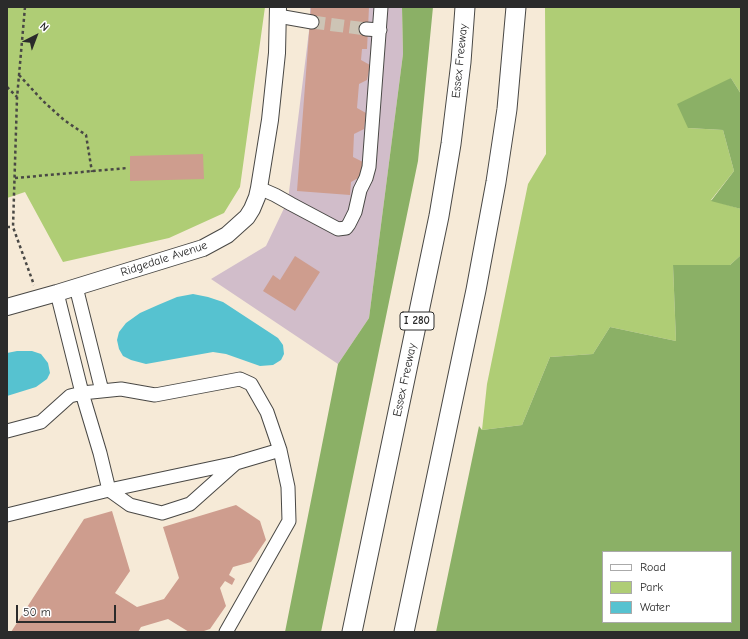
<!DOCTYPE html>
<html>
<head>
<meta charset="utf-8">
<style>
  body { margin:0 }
  #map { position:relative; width:748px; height:639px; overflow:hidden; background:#f6ead7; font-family:"Comic Neue",sans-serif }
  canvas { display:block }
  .frame { position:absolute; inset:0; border:8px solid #2b2b2b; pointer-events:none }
  .legend { position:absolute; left:602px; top:551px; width:130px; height:72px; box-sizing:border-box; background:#fff; border:1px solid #aaa; margin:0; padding:5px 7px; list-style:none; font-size:12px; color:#2b2b2b }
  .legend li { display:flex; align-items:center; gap:8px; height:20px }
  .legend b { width:20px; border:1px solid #aaa }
  .north { position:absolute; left:16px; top:16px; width:40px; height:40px; -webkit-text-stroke:3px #fff; paint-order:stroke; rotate:42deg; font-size:11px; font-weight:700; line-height:16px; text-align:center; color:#2b2b2b }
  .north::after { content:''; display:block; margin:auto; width:14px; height:18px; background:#2b2b2b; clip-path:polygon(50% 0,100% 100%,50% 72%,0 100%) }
  .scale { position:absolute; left:16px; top:605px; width:100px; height:18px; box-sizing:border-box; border:2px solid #2b2b2b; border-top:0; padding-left:5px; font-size:12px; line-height:14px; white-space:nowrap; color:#2b2b2b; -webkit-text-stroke:3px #fff; paint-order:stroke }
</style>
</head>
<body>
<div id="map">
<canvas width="748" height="639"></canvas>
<div class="frame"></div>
<ul class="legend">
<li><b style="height:5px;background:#fff"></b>Road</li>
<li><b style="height:11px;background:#afcd75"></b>Park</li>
<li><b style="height:11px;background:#56c2d0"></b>Water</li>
</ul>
<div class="north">N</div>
<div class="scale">50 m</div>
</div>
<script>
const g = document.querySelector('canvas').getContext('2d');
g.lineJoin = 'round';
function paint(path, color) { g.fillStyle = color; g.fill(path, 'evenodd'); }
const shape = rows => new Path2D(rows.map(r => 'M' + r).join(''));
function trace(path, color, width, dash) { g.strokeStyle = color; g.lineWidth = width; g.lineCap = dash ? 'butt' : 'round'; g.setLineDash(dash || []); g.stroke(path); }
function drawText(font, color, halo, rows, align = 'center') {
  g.font = font + ' "Comic Neue",sans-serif'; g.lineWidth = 3; g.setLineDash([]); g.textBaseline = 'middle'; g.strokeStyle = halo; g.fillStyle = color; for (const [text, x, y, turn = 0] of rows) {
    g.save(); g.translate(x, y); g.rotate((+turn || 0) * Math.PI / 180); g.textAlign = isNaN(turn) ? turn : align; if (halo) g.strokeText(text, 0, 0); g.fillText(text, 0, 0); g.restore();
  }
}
paint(shape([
  [310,7,402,7,403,54,369,318,338,364,211,279,266,246,288,200,310,23]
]), '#d1bdca');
paint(shape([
  [7,7,265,7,240,187,224,213,169,238,63,262,25,192,7,198],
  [545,7,741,7,741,94,731,78,688,128,723,130,734,171,711,200,741,209,741,255,730,265,673,265,676,341,610,327,593,354,550,357,522,425,482,430,487,384,528,184,546,154]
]), '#afcd75');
paint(shape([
  [402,7,433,7,418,161,321,632,285,632,338,364,369,318,403,54],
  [731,78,741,94,741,209,711,201,734,171,723,130,688,128,677,104],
  [741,255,741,632,436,632,479,426,482,430,522,425,550,357,593,354,610,327,676,341,673,265,730,265],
  [603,552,731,552,731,622,603,622]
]), '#8bb066');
paint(shape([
  [193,294,208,297,223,302,278,338,283,345,284,354,281,360,273,365,260,366,226,354,213,352,146,364,131,360,123,356,119,349,117,340,119,332,126,323,140,313,158,305,177,297],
  [17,351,32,351,41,354,48,363,50,373,47,379,36,387,7,396,7,353]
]), '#56c2d0');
paint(shape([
  [311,7,369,7,367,49,362,49,361,60,370,65,367,80,359,84,357,108,366,113,364,129,354,134,353,157,363,162,360,177,351,182,350,195,297,191],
  [203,154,204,179,130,181,130,156],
  [295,256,320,272,295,311,263,291,273,275,280,280],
  [236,505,260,521,266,540,251,562,233,567,229,575,235,579,232,585,225,581,220,588,226,606,210,629,201,632,189,632,168,619,141,627,138,632,11,632,84,519,112,511,130,571,115,593,137,607,164,599,179,578,163,527]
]), '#ce9d8e');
trace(shape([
  [312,22,366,29]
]), '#cdc4b5', 13, [13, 6]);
const minor = shape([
  [278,16,312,22],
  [366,29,380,30],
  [259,188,275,195,291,204,338,229,346,228,349,224,355,212,360,190,366,178,369,167,381,7],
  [76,287,102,391],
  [57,293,82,393,100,453,109,490,130,505,162,513,190,504,236,463],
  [7,431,41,422,70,396,82,393,121,389,155,395,240,379,251,384,267,412,280,450,288,487,289,521,226,632],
  [7,515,109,490,236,463,280,450]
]);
const major = shape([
  [7,307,57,293,203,248,227,235,247,217,252,209,257,197,259,188,270,120,277,53,278,7]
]);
const highway = shape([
  [352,632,439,216,451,144,461,62,465,7],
  [404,632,476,290,496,182,507,109,516,7]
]);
trace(minor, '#494845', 15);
trace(major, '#494845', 18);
trace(highway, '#494845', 21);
trace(shape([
  [25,7,17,98,13,227,34,285],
  [19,75,43,101,64,120,86,135,92,172],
  [7,87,17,97],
  [15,178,127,168],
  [7,227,13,227]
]), '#494845', 2.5, [3, 3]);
trace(minor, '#fff', 13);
trace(major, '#fff', 16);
trace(highway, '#fff', 19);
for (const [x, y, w] of [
  [417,321,34]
]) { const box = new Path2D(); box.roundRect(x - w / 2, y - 9, w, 18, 3); g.fillStyle = '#fff'; g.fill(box); trace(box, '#2b2b2b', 1); }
drawText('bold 11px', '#2b2b2b', null, [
  ["I 280",417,321]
]);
drawText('12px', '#2b2b2b', '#fff', [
  ["Essex Freeway",460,61,-84],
  ["Ridgedale Avenue",164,259,-18],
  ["Essex Freeway",405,380,-78]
]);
</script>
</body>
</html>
